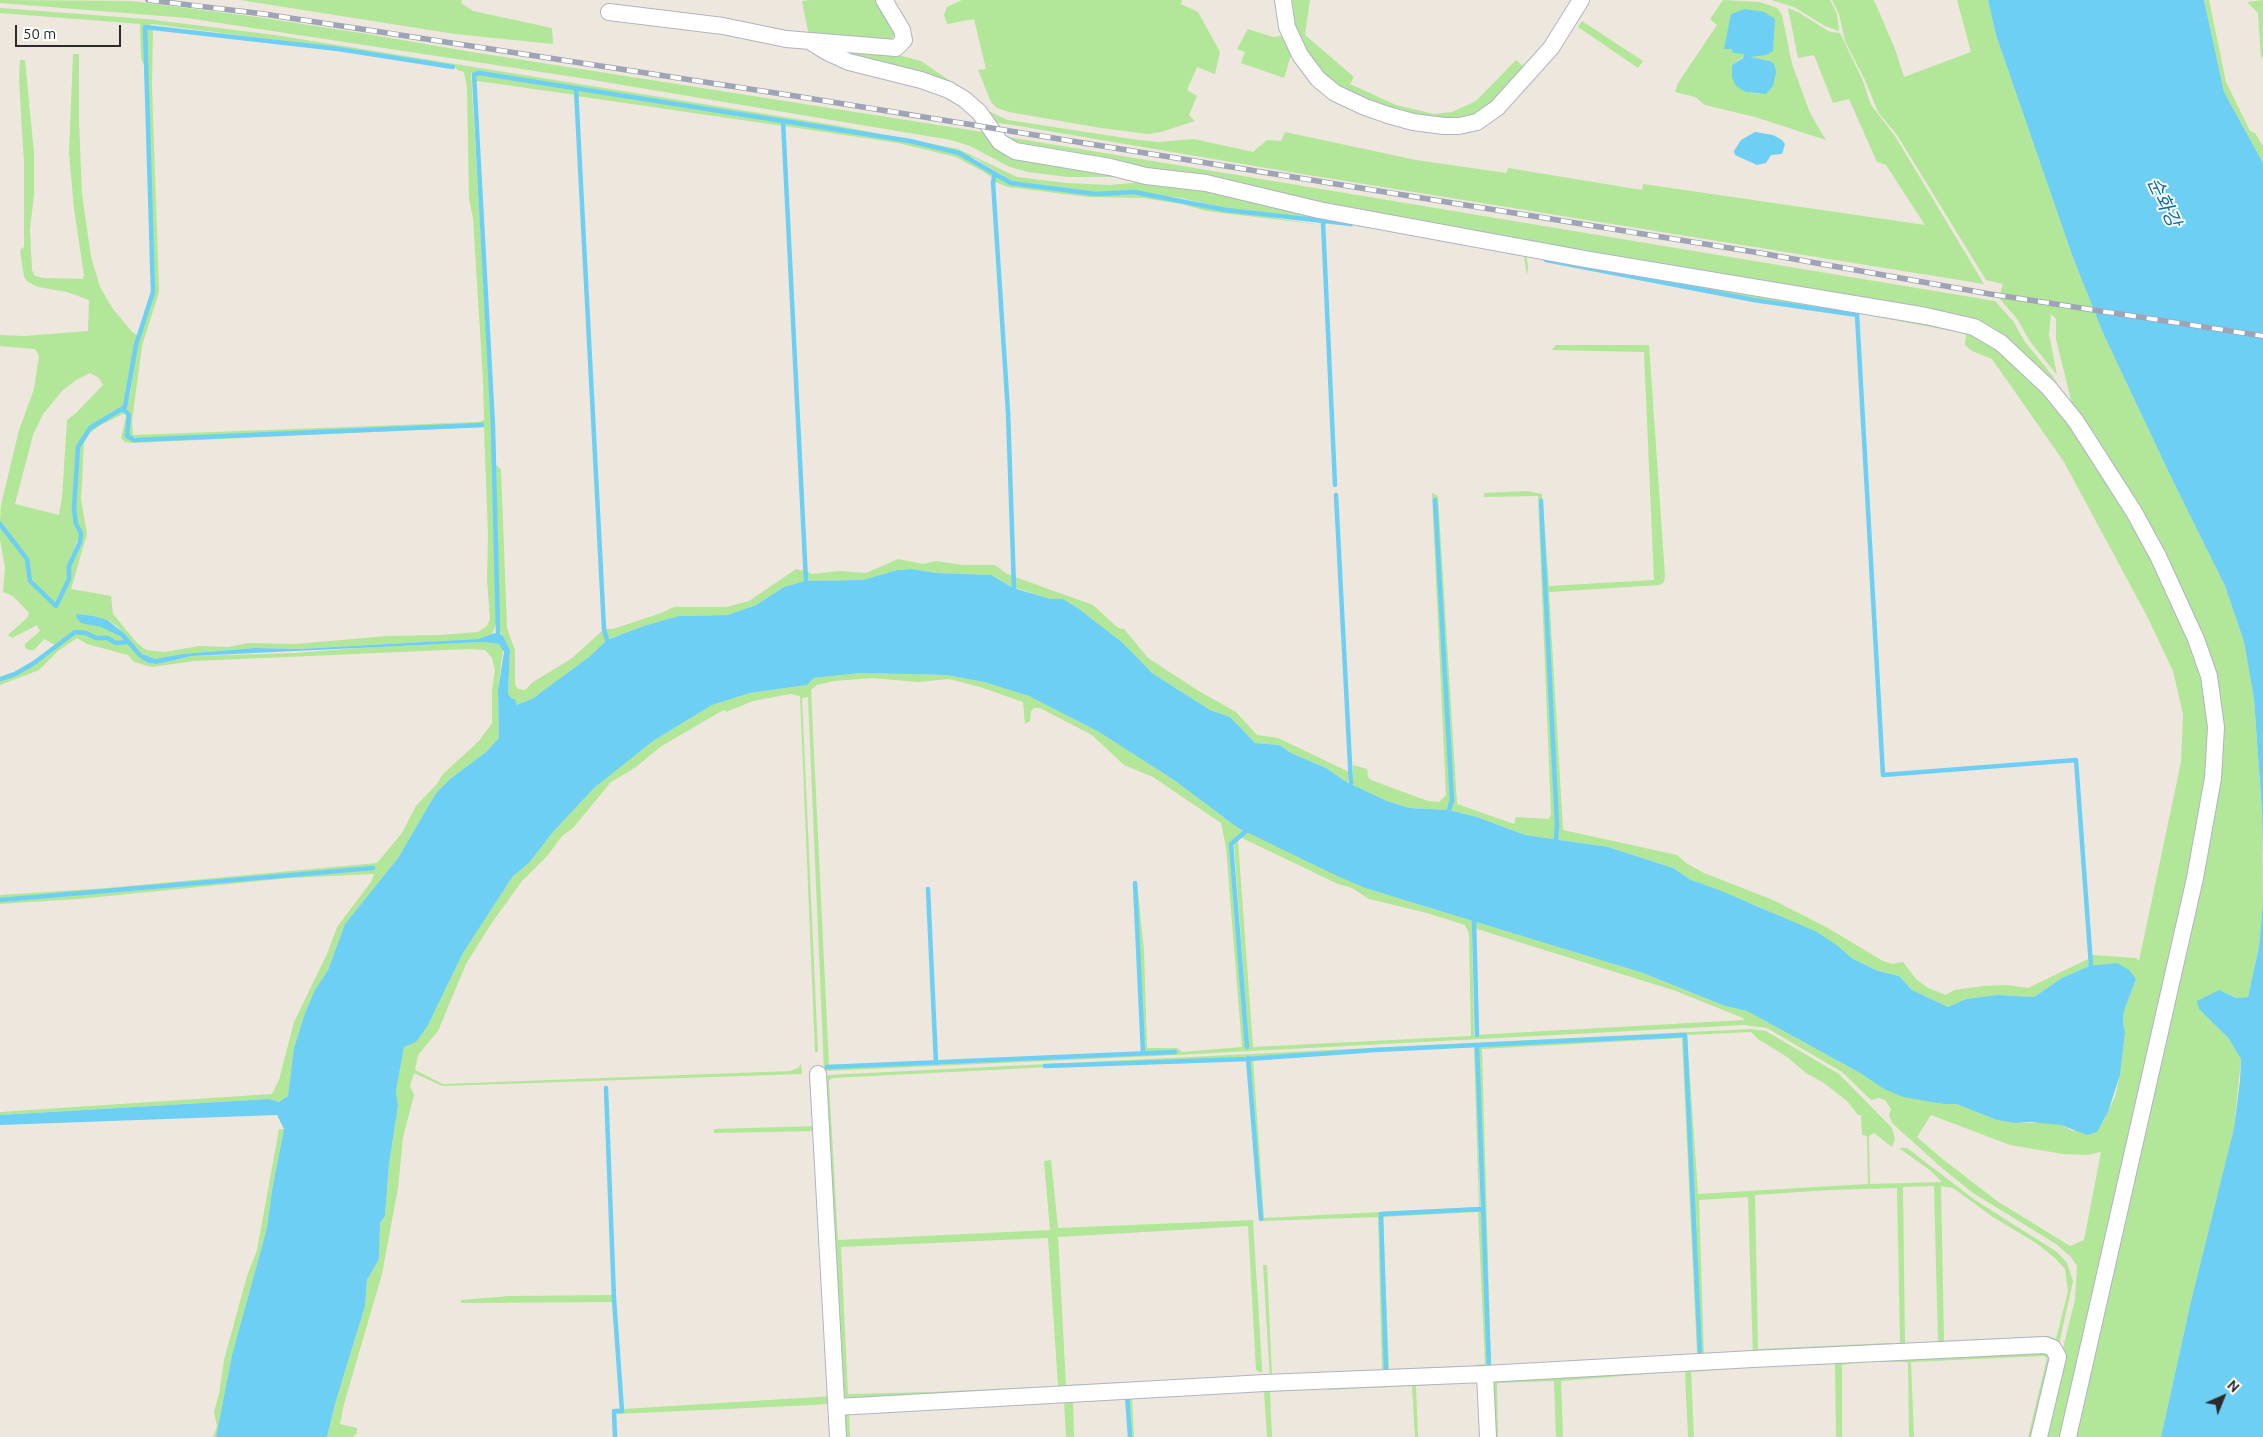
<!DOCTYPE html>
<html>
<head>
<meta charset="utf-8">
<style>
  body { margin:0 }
  #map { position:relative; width:2263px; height:1437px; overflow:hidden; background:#eee7dd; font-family:Ubuntu,sans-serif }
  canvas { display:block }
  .north { position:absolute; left:2198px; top:1372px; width:50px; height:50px; -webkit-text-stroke:4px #fff; paint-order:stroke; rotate:44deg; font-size:14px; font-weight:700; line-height:20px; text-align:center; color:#2b2b2b }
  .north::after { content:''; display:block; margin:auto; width:18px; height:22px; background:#2b2b2b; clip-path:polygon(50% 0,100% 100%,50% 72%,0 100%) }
  .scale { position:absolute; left:15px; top:25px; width:106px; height:22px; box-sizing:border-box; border:2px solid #2b2b2b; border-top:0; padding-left:6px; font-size:15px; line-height:18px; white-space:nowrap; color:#2b2b2b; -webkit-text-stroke:4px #fff; paint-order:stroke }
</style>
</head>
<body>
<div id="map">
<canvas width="2263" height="1437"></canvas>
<div class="north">N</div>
<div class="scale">50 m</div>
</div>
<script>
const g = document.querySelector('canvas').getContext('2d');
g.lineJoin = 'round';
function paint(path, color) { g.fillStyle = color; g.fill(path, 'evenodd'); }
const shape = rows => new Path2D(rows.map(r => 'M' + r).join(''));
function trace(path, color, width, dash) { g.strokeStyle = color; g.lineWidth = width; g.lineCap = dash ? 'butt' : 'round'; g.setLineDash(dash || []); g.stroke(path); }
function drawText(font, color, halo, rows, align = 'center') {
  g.font = font + ' Ubuntu,"Noto Sans KR",sans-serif'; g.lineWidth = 4; g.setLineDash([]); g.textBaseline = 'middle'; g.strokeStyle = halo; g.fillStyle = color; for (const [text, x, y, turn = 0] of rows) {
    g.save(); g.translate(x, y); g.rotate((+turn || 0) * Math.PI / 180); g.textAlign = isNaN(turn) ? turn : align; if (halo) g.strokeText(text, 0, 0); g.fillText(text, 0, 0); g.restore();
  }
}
paint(shape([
  [0,0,131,1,257,17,367,34,472,52,989,133,995,143,1125,177,1068,177,1028,172,1010,167,970,146,951,140,581,78,187,18,0,3],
  [240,0,462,0,461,3,473,11,552,28,553,44,455,34],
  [810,0,881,0,895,34,889,42,809,36,802,1],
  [962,0,1182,0,1181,4,1198,12,1220,52,1215,74,1197,67,1187,90,1197,96,1189,115,1195,121,1161,132,1148,134,1101,128,1009,112,997,108,991,102,978,70,986,69,974,19,947,24,944,15,947,7],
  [1289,0,1310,0,1305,35,1354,77,1350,84,1396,105,1434,114,1452,112,1476,101,1516,60,1526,69,1501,96,1480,112,1469,115,1457,118,1430,118,1370,103,1331,82,1312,61,1298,39],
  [1723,0,1760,2,1777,8,1782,15,1792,64,1810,113,1826,140,1755,117,1705,105,1695,97,1675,92,1678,83,1717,25,1710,19],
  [1732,49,1753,55,1750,57,1753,58,1770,61,1759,94,1746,92,1732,77,1732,65,1744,56,1744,53],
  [1771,0,1830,0,1837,14,1839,31,1825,26,1794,7],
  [1832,0,1874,0,1895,49,1904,77,1971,52,1957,0,1988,0,1996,35,2072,255,2103,333,2170,475,2225,586,2244,642,2254,699,2262,811,2263,902,2259,946,2248,997,2236,998,2219,990,2215,1025,2229,1039,2241,1059,2234,1128,2191,1301,2161,1437,2072,1437,2195,897,2216,687,2116,469,2094,432,2072,404,2056,339,2056,319,2051,314,2049,334,2057,375,2029,340,2018,320,1999,298,2003,284,1986,280,1897,135,1878,112,1865,80,1845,41,1839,14],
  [2204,0,2209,0,2226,82,2250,131,2255,133,2263,146,2263,163,2224,92],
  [2263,0,2263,56,2261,58,2258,13,2247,2],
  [0,8,146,19,275,35,834,125,958,149,1017,177,1066,183,1109,185,1156,181,1526,253,1528,267,1527,276,1524,256,1331,219,1324,221,1239,211,1181,198,1137,192,1096,192,1012,181,976,159,957,151,894,137,476,71,471,73,492,424,496,624,492,634,478,639,298,649,255,648,182,654,155,659,142,654,117,626,107,620,94,616,77,614,120,636,125,641,120,643,107,638,96,638,83,631,76,631,55,645,44,639,34,650,29,650,25,648,25,644,40,631,37,625,12,638,8,635,27,618,29,613,13,596,3,592,5,568,0,539,0,524,26,559,29,581,57,607,70,579,70,566,82,533,77,523,75,509,79,447,90,429,109,417,123,410,129,418,126,436,134,441,482,425,481,424,374,428,153,438,129,437,128,434,130,415,125,409,130,395,137,345,154,292,146,28,153,28,152,86,159,292,142,346,132,421,133,435,479,422,484,420,483,380,473,218,469,199,467,87,464,72,457,70,455,66,360,54,339,48,152,24,144,26,144,65,141,58,140,24,0,13],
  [125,413,126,416,121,438,125,442,133,443,484,427,488,535,487,580,490,619,487,626,478,632,440,635,387,636,296,644,248,643,228,647,200,646,164,652,146,650,137,643,113,614,111,596,71,589,87,534,81,500,84,443,90,433,99,426],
  [1788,8,1798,12,1830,32,1840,33,1863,81,1871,105,1895,136,1984,284,1290,172,1013,125,998,123,988,114,988,111,1008,120,1138,140,1159,142,1194,139,1253,152,1267,140,1281,141,1285,132,1416,160,1506,173,1508,168,1642,190,1643,184,1925,225,1886,165,1877,162,1849,99,1833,103,1814,55,1798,58],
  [1582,21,1643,61,1638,68,1578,27],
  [1248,29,1273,37,1281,36,1287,41,1292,52,1284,78,1241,63,1245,52,1237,49],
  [828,48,902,56,921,61,969,94],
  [73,54,79,54,79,122,82,194,91,257,100,287,113,309,133,333,138,335,124,406,89,428,77,447,73,509,75,524,80,534,67,566,68,579,56,605,31,581,28,558,0,522,1,505,19,430,34,389,39,356,35,349,0,346,0,335,24,336,88,331,89,300,67,292,38,287,28,282,24,277,20,250,24,247,24,164,19,78,20,60,25,60,34,153,34,195,30,229,32,270,35,276,44,278,83,279,84,275,74,209,69,153],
  [90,373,99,378,103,385,76,413,67,420,62,498,59,515,15,504,33,435,43,414,62,391,76,380],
  [479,74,575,90,576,95,478,81,476,82,475,75],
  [577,89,782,122,783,126,577,96],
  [784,122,896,139,959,154,994,174,993,182,991,177,984,172,956,157,898,143,784,126],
  [1002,136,1995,301,2013,321,2025,342,2052,375,2057,383,2057,393,2000,336,1034,151],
  [996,176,1012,184,1095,195,1132,193,1183,201,1226,211,1322,225,1206,211,1182,204,1143,198,1088,197,1008,187,995,182],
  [1544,258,1975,331,2045,388,2115,488,2186,627,2210,705,2209,784,2064,1437,2041,1437,2075,1300,2077,1266,2071,1257,2056,1244,1973,1193,1942,1168,1893,1124,1889,1116,1891,1109,1885,1100,1879,1098,1871,1100,1842,1072,1767,1028,1744,1025,1176,1055,824,1071,808,697,802,698,818,1052,815,1052,800,696,790,694,753,701,726,712,725,710,720,712,660,747,636,767,611,782,573,828,562,836,548,855,522,881,491,924,466,964,438,1031,418,1055,415,1070,443,1084,790,1071,798,1068,801,1064,802,1074,442,1086,414,1073,410,1086,414,1095,403,1137,398,1188,382,1274,344,1404,340,1424,357,1428,357,1433,353,1437,327,1437,335,1404,365,1306,367,1280,379,1259,380,1223,385,1216,389,1164,398,1106,396,1091,404,1047,416,1042,427,1027,463,953,513,876,529,863,553,832,594,788,611,774,653,741,712,705,750,693,807,685,814,678,861,673,946,675,984,682,1029,696,1099,732,1174,780,1238,828,1365,888,1643,973,1725,1006,1747,1011,1860,1073,1884,1089,1941,1104,1956,1104,1997,1120,2015,1123,2052,1123,2061,1125,2073,1131,2103,1122,2115,1097,2120,1075,2125,1033,2123,1022,2124,1011,2136,979,2117,963,2093,966,2092,955,2136,958,2139,961,2181,762,2183,714,2173,671,2148,618,2064,462,1992,359,1972,351,1965,345,1966,335,1962,333,1857,313,1754,299,1547,259,1541,260],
  [872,678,918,682,949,679,980,687,1023,702,1025,724,1030,721,1031,711,1034,708,1040,708,1092,735,1124,765,1153,777,1221,823,1226,847,1242,1047,1182,1052,1177,1048,1147,1048,1144,950,1137,882,1144,1052,1175,1050,1177,1051,1176,1054,826,1069,826,1066,829,1066,811,690,817,685,834,681],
  [1244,833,1242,838,1338,884,1352,888,1369,899,1427,913,1465,925,1469,933,1471,1036,1253,1047,1238,841,1234,844,1249,1046,1247,1048,1245,1046,1230,843],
  [1474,922,1477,929,1676,991,1743,1018,1744,1020,1474,1035,1472,928],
  [1931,1115,2010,1145,2063,1154,2087,1155,2101,1152,2084,1240,2070,1246,1997,1201,1940,1157,1917,1137],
  [1556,345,1649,345,1665,576,1664,582,1660,585,1549,592,1563,830,1677,855,1686,863,1704,873,1773,900,1826,927,1883,961,1893,964,1903,962,1916,979,1928,988,1946,995,1954,990,1983,986,2007,985,2028,988,2088,959,2089,966,2062,978,2034,997,1997,995,1966,999,1948,1007,1912,990,1899,976,1878,971,1853,959,1838,946,1762,908,1691,880,1673,868,1608,847,1525,835,1477,817,1449,810,1409,808,1387,801,1353,786,1353,765,1367,769,1368,777,1371,780,1428,801,1439,802,1446,795,1432,493,1438,496,1457,804,1514,824,1516,817,1549,819,1551,814,1538,496,1484,497,1484,493,1527,491,1542,494,1549,586,1654,580,1644,352,1552,350],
  [496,465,501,469,507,628,515,650,515,685,518,689,525,690,533,682,571,659,603,630,606,641,589,657,532,699,516,705,508,694,510,650,499,629],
  [898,559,923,564,936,561,963,565,995,565,1007,574,1013,576,1013,588,991,575,936,573,912,569,897,570,863,580,807,581,806,571,812,574,840,571,866,573],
  [796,569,804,571,805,581,784,587,756,605,728,615,679,616,608,639,605,629,613,629,661,613,674,607,726,607,749,601],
  [1015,577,1093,605,1118,628,1124,629,1148,658,1197,690,1236,712,1257,735,1278,738,1349,772,1348,783,1326,768,1291,753,1279,745,1255,743,1230,717,1210,710,1152,673,1123,643,1079,609,1063,599,1051,599,1016,588],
  [77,632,118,644,126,643,148,663,157,664,192,656,294,653,374,647,482,642,499,644,503,649,498,690,499,738,486,752,450,779,436,793,398,858,345,924,328,970,315,990,305,1013,294,1048,288,1096,279,1102,269,1099,0,1115,0,1112,272,1094,279,1080,294,1022,327,954,337,927,371,882,374,874,290,878,78,899,0,904,0,902,372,870,374,867,290,873,86,893,0,899,0,895,107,888,377,863,402,833,416,806,437,784,442,775,479,741,492,723,492,690,495,670,492,658,485,650,469,649,194,661,152,667,134,662,128,655,87,644,77,638,58,651,39,670,0,685,0,680,15,674,34,664],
  [1751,1029,1766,1031,1839,1074,1892,1128,1895,1139,1892,1147,1874,1133,1869,1136,1870,1184,1942,1182,1931,1171,1899,1148,1907,1148,1975,1200,2057,1252,2067,1263,2073,1281,2058,1349,2054,1344,2049,1342,1905,1349,1907,1344,1938,1342,1934,1186,1903,1187,1905,1343,1900,1343,1897,1188,1829,1190,1755,1195,1758,1349,1889,1343,1896,1344,1896,1349,1753,1357,1748,1197,1699,1200,1704,1357,1731,1356,1731,1358,1684,1361,1686,1356,1697,1354,1682,1038,1482,1049,1491,1366,1525,1366,1526,1370,1473,1371,1475,1365,1485,1364,1478,1212,1383,1217,1389,1369,1466,1366,1465,1372,1270,1380,1263,1265,1267,1265,1272,1376,1278,1374,1382,1370,1378,1217,1262,1221,1250,1060,1253,1059,1264,1218,1479,1207,1474,1048,1476,1047,1480,1208,1380,1214,1384,1370,1386,1372,1382,1215,1481,1210,1489,1369,1478,1047,1485,1046,1684,1036,1700,1354,1685,1035,832,1078,829,1081,838,1240,1050,1230,1044,1161,1051,1160,1058,1228,1253,1220,1262,1368,1262,1373,1256,1370,1248,1226,1058,1237,1066,1385,1257,1376,1261,1377,1261,1382,844,1401,841,1398,822,1079,828,1075],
  [1751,1032,1758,1039,1787,1057,1806,1073,1824,1083,1847,1101,1858,1115,1861,1115,1862,1135,1867,1136,1868,1184,1698,1194,1687,1035],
  [1941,1186,1953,1188,1993,1217,2036,1243,2055,1258,2065,1269,2068,1291,2056,1339,2048,1336,1944,1341],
  [1048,1238,1058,1386,931,1392,848,1394,841,1247],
  [819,1126,820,1131,714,1133,714,1129],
  [279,1129,284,1129,272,1190,267,1228,232,1355,216,1437,213,1437,217,1426,214,1412,219,1394,224,1360,247,1276,257,1250],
  [613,1295,613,1302,461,1303,461,1300,509,1296],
  [2051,1352,2036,1437,2028,1437,2047,1358,2044,1356,1911,1362,1914,1437,1909,1437,1908,1362,1869,1362,1868,1360],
  [1863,1360,1862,1362,1842,1365,1842,1437,1836,1437,1835,1364,1802,1365,1801,1364],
  [1790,1364,1691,1372,1694,1437,1688,1437,1685,1372,1677,1370],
  [1673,1370,1672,1372,1561,1381,1563,1437,1556,1437,1554,1381,1497,1383,1498,1437,1494,1437,1493,1380],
  [1477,1382,1416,1386,1418,1437,1415,1437,1412,1386,1327,1390,1325,1384],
  [1316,1384,1317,1389,1270,1392,1272,1437,1267,1437,1264,1391,1230,1391],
  [1220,1388,1217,1392,1132,1397,1134,1437,1130,1437,1127,1394,1125,1396,1073,1400,1074,1437,1066,1437,1064,1401,849,1412,850,1437,842,1437,841,1415,847,1409,852,1407],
  [834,1396,834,1403,814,1405,616,1414,623,1411,623,1409]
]), '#b2e698');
paint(shape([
  [1988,0,2204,0,2224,92,2263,163,2263,856,2262,811,2254,699,2244,642,2225,586,2170,475,2103,333,2072,255,1996,35],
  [1745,9,1764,12,1775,19,1773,51,1766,55,1750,57,1770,61,1774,64,1776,72,1773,86,1766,94,1746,92,1736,86,1732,77,1732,65,1743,58,1744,54,1733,53,1732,49,1724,49,1731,14],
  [1755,132,1773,135,1782,140,1785,144,1782,154,1771,155,1766,163,1757,165,1735,155,1734,151,1741,140],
  [912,569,936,573,991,575,1013,588,1051,599,1063,599,1079,609,1123,643,1152,673,1210,710,1230,717,1255,743,1279,745,1291,753,1326,768,1348,783,1387,801,1409,808,1449,810,1477,817,1525,835,1608,847,1673,868,1691,880,1719,890,1817,932,1838,946,1853,959,1878,971,1899,976,1912,990,1948,1007,1966,999,1997,995,2034,997,2062,978,2089,966,2117,963,2129,970,2136,979,2124,1011,2123,1022,2125,1033,2120,1075,2108,1112,2097,1132,2087,1135,2061,1125,2030,1122,2015,1123,1997,1120,1956,1104,1943,1104,1903,1097,1884,1089,1860,1073,1747,1011,1725,1006,1643,973,1365,888,1331,873,1238,828,1174,780,1099,732,1029,696,984,682,946,675,861,673,814,678,807,685,750,693,712,705,653,741,594,788,553,832,529,863,513,876,463,953,427,1027,416,1042,404,1047,396,1091,398,1106,389,1164,385,1216,380,1223,379,1259,367,1280,365,1306,335,1404,327,1437,216,1437,232,1355,267,1228,272,1190,284,1129,277,1115,0,1125,0,1115,269,1099,279,1102,288,1096,294,1048,305,1013,315,990,328,970,345,924,398,858,436,793,450,779,486,752,499,738,498,690,504,652,499,644,482,642,192,656,157,664,148,663,139,657,120,636,101,627,81,623,76,617,77,614,94,616,107,620,124,633,142,654,155,659,182,654,255,648,298,649,478,639,498,632,503,636,510,650,508,694,511,698,516,700,516,705,532,699,589,657,607,640,644,626,679,616,728,615,756,605,784,587,805,581,863,580,897,570],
  [2263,902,2263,1437,2161,1437,2191,1301,2234,1128,2240,1081,2241,1059,2229,1039,2199,1009,2197,1001,2219,990,2236,998,2248,997,2259,946]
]), '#6ccff3');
trace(shape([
  [576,89,604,629,607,640],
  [783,121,806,581],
  [995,174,993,182,1008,412,1014,588],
  [1323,222,1335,485],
  [1546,260,1754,300,1857,315,1883,775,2076,760,2091,966],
  [123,409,129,415,127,436,134,440,482,425],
  [1336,495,1351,784],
  [1435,500,1452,800,1449,810],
  [1541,501,1557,825,1556,839],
  [0,524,27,559,30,581,56,606,69,579,69,566,80,542,81,533,76,524,74,509,78,447,90,428,125,407,136,345,153,292,145,27,338,49,453,67],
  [498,632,493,426,474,74,479,73,910,141,959,153,1011,183,1096,194,1134,192,1226,210,1351,224],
  [0,679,15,674,34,663,75,632,86,633,96,638,107,638,116,643,127,642],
  [1245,832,1231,844,1247,1047],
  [1135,883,1143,1053],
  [928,889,936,1063],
  [0,900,373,868],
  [1474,921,1477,1035],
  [1477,1046,1489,1368],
  [1248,1058,1261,1219],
  [1045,1066,1248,1059,1375,1050,1685,1035,1700,1354],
  [827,1067,1175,1052],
  [606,1088,614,1299,622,1411,614,1411,615,1437],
  [1386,1372,1381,1214,1482,1209],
  [1127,1395,1130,1437]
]), '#6ccff3', 4.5);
const minor = shape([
  [1283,0,1287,27,1300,55,1318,79,1335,93,1365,107,1388,115,1413,122,1444,126,1459,126,1477,122,1497,108,1551,48,1581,0],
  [609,12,723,26,786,39,896,48,904,40,902,30,884,0],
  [811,42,827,52,849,62,921,80,949,90,964,99,979,112,1000,142,1015,151,1110,167,1146,176,1206,183,1319,210,1585,259,1926,316,1974,327,2001,343,2049,388,2075,420,2088,440,2134,512,2158,556,2196,639,2209,676,2216,727,2213,778,2195,878,2068,1437],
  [818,1074,838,1437],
  [1485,1374,1488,1437],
  [837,1407,1265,1383,1485,1374,1753,1359,2045,1345,2053,1348,2058,1357,2039,1437]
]);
trace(minor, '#b1b4c0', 18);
trace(minor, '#fff', 16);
const rail = shape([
  [148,0,264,14,795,96,1760,253,1990,294,2263,336]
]);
trace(rail, '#9fa3b6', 5.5);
trace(rail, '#fff', 4, [11]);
drawText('italic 19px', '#086da3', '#fff', [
  ["순화강",2164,202,65]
]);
</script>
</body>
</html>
